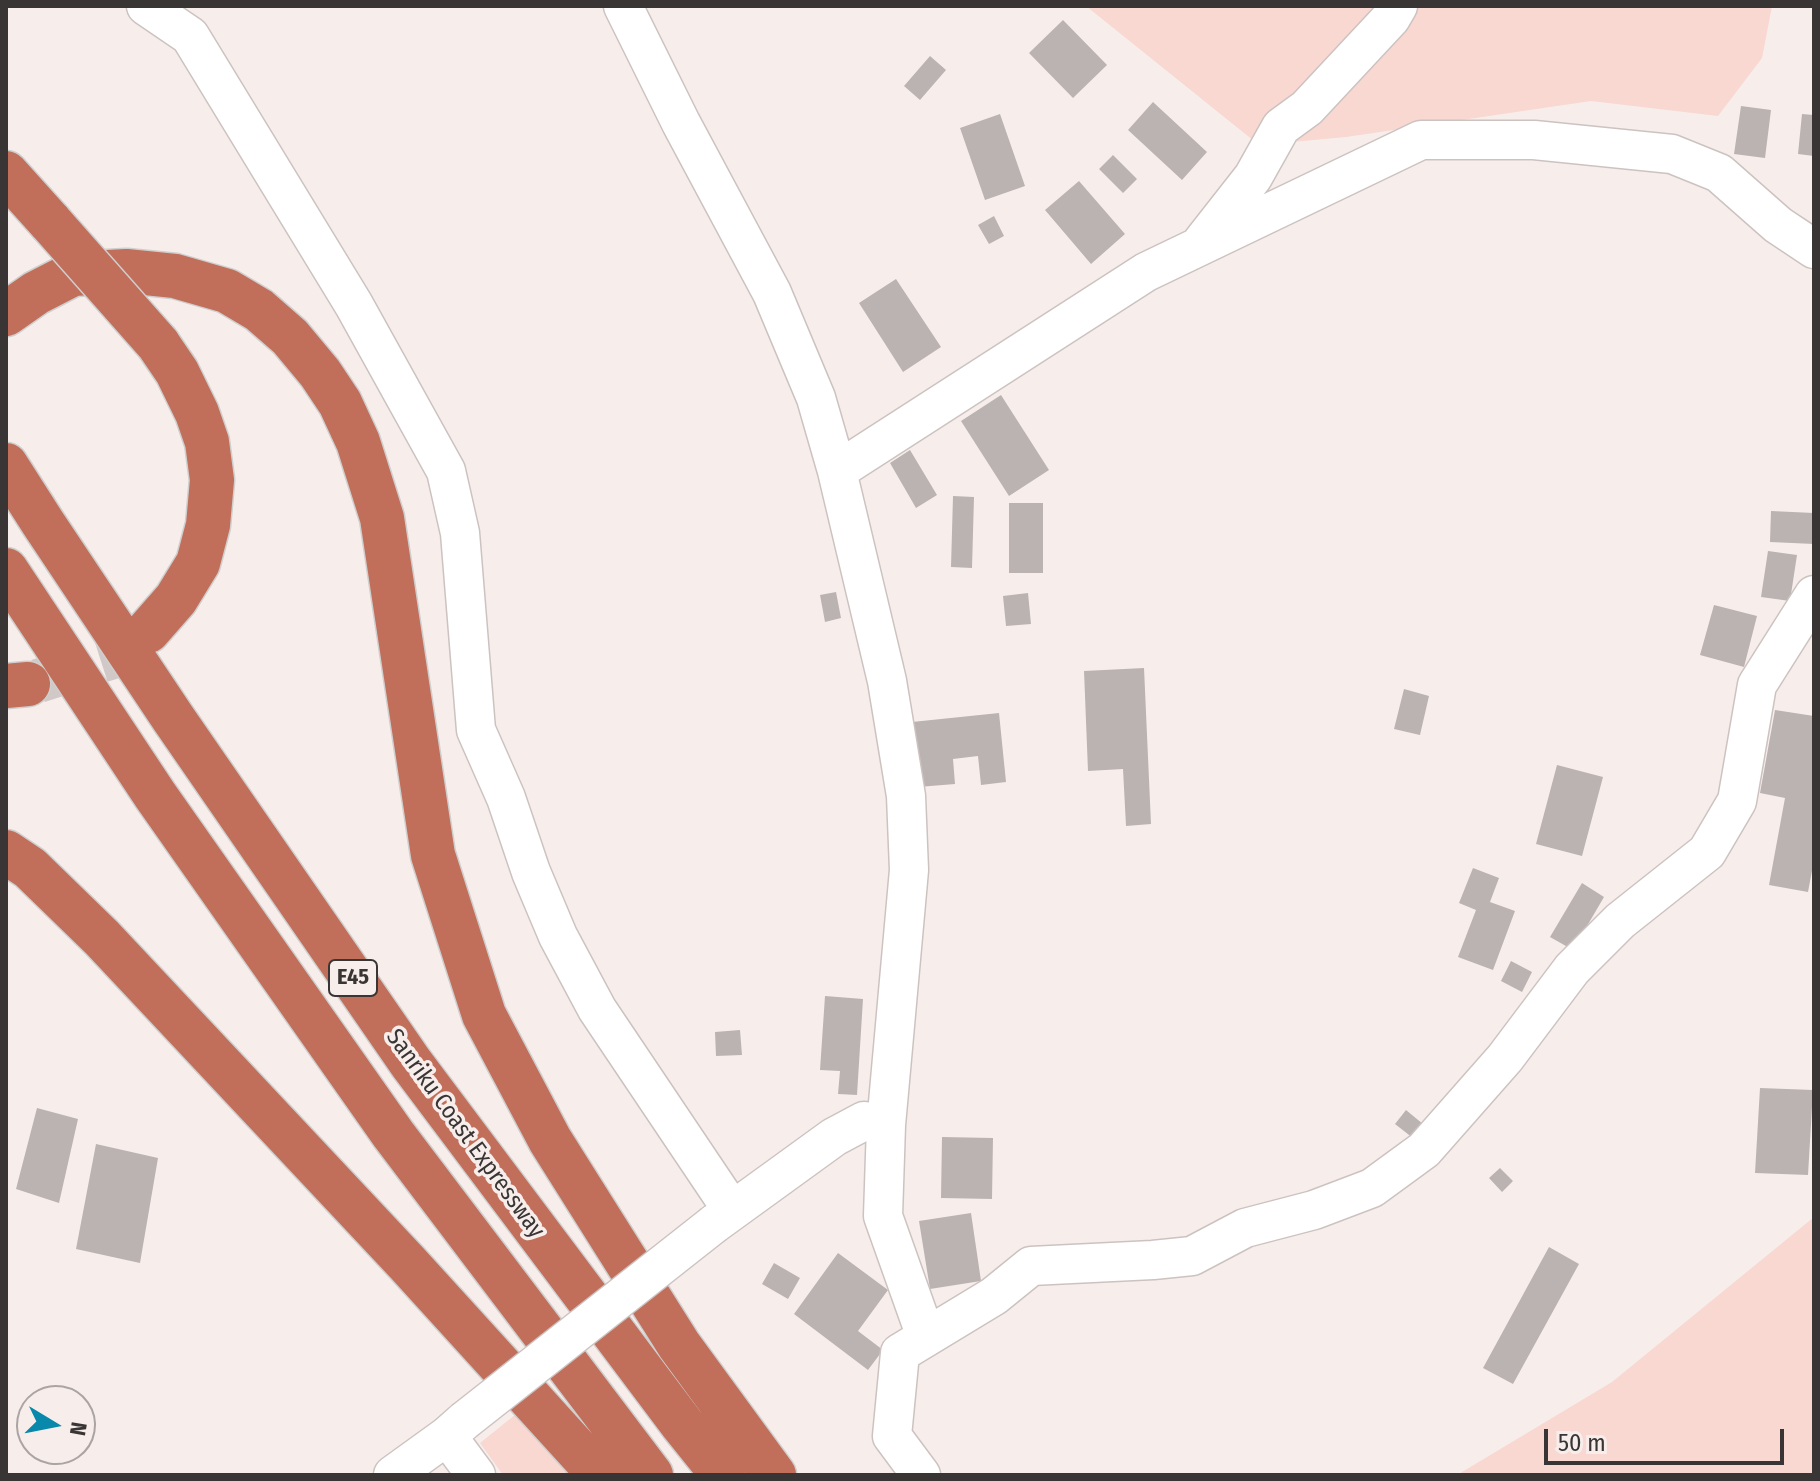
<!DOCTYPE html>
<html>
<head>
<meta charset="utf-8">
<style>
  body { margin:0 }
  #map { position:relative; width:1820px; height:1481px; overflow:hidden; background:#f7eeec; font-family:"Fira Sans Condensed",sans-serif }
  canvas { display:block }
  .frame { position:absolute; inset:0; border:8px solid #383534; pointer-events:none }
  .north { position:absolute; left:16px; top:1385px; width:80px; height:80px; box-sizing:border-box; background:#f7eeec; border:2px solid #aba4a2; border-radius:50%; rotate:100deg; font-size:22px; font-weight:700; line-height:32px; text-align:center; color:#383534 }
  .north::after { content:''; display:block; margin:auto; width:28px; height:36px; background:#0889ab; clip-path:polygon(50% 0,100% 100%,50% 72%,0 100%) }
  .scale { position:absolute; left:1544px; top:1429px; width:240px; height:36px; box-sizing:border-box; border:4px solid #383534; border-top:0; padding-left:10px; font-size:24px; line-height:28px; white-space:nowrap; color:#383534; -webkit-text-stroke:6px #f7eeec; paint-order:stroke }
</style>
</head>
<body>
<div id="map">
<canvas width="1820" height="1481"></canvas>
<div class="frame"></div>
<div class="north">N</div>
<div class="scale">50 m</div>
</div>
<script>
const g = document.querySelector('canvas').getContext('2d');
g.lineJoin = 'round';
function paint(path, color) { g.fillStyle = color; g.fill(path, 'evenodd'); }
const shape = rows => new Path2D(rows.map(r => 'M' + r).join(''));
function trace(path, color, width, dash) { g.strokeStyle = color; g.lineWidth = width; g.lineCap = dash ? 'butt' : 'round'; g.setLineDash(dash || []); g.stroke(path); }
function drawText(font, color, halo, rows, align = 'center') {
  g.font = font + ' "Fira Sans Condensed",sans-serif'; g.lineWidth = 7; g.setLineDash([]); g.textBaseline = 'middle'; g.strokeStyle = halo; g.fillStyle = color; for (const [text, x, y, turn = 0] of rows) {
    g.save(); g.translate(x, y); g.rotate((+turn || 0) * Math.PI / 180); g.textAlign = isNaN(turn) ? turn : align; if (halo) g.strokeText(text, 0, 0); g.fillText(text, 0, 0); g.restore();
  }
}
paint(shape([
  [1086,6,1772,6,1762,58,1718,116,1591,101,1346,137,1259,145],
  [1814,1217,1814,1475,1457,1475,1612,1382],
  [521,1410,579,1475,503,1475,480,1443]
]), '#f8d8d0');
paint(shape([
  [1063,20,1107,65,1073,98,1029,53],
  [930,56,946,70,920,100,904,86],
  [1153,102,1207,152,1182,180,1128,130],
  [1741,106,1771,110,1765,158,1734,154],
  [1000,114,1025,186,985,200,960,128],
  [1802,114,1814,115,1814,156,1798,154],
  [1113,155,1137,179,1123,193,1099,169],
  [1079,181,1125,234,1091,264,1045,210],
  [994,216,1004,236,989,244,978,225],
  [896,279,941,347,903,372,859,303],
  [1001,395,1049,470,1009,496,961,421],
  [910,450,937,495,916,508,890,463],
  [953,496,974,497,972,568,951,567],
  [1009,503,1043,503,1043,573,1009,573],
  [1771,511,1814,513,1814,544,1770,542],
  [1768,551,1797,555,1790,601,1761,597],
  [836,592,841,618,825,622,820,595],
  [1028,593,1031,624,1006,626,1003,596],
  [1714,605,1757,616,1744,667,1700,655],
  [1144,668,1151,824,1126,826,1123,769,1088,771,1084,671],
  [1404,689,1429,696,1420,735,1394,729],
  [1775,710,1814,716,1814,860,1808,892,1769,885,1785,798,1760,793],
  [999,713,1006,782,981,785,978,756,953,759,955,784,918,787,912,722],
  [1557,765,1603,777,1582,856,1536,844],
  [1473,868,1499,878,1490,902,1515,911,1493,970,1458,957,1476,910,1459,903],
  [1582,883,1604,897,1573,950,1550,937],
  [1511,961,1532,972,1522,992,1501,981],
  [825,996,863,999,857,1095,838,1094,840,1071,820,1070],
  [740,1030,742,1055,716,1056,715,1032],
  [1760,1088,1813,1090,1808,1175,1755,1173],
  [37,1108,78,1119,59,1203,16,1189],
  [1406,1110,1429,1129,1418,1142,1395,1124],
  [942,1137,993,1138,992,1199,941,1198],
  [96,1144,158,1158,140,1263,76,1249],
  [1500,1168,1513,1181,1502,1192,1489,1178],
  [971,1213,981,1281,930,1289,919,1221],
  [1549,1247,1579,1264,1513,1384,1483,1368],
  [838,1253,888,1290,858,1331,883,1350,868,1370,794,1314],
  [774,1263,800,1278,788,1299,762,1284]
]), '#bbb3b1');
trace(shape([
  [38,681,113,657,148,631]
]), '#d1c9c7', 44, [44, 22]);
const minor = shape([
  [146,6,190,36,354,305,446,471,460,533,476,730,506,798,531,872,558,936,597,1009,732,1210],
  [623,6,681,123,772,293,816,398,837,471,887,681,906,796,909,870,886,1125,864,1121,834,1137,714,1224],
  [1202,242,1253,177,1281,127,1307,108,1391,18,1398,6],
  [837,471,1146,272,1421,140,1534,140,1672,154,1719,173,1778,225,1814,249],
  [886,1125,883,1216,926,1337],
  [447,1436,476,1475],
  [393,1475,447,1436,464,1421],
  [921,1475,892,1436,900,1353,994,1296,1031,1266,1153,1260,1192,1256,1245,1228,1314,1210,1372,1188,1424,1150,1505,1058,1572,969,1620,921,1707,852,1737,801,1757,685,1814,595]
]);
const motorway = shape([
  [6,173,51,223],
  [6,314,36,293,73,274,126,271,175,276,227,291,259,310,290,337,320,373,340,403,358,442,382,518,433,855,484,1015,550,1140,679,1345,774,1475],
  [6,465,43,523,173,718,411,1063,682,1424,723,1475],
  [6,570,155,795,393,1134,651,1475],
  [148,631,176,599,198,563,208,525,212,480,207,442,197,413,177,372,158,344],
  [6,686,28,684],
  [6,852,30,868,102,938,408,1264,600,1475]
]);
trace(minor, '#ccc3c1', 41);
trace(motorway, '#cfcfce', 47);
trace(minor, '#fff', 38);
trace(motorway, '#c16e5a', 44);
const minorBridge = shape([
  [464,1421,714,1224]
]);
const motorwayBridge = shape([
  [51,223,158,344]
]);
trace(minorBridge, '#ccc3c1', 41, []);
trace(motorwayBridge, '#cfcfce', 47, []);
trace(minorBridge, '#fff', 38);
trace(motorwayBridge, '#c16e5a', 44);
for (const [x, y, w] of [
  [353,978,48]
]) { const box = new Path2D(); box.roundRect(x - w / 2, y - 18, w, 36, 6); g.fillStyle = '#f7eeec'; g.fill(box); trace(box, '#383534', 2); }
drawText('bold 22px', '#383534', null, [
  ["E45",353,978]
]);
drawText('24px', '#383534', '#f7eeec', [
  ["Sanriku Coast Expressway",465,1134,54]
]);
</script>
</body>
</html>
